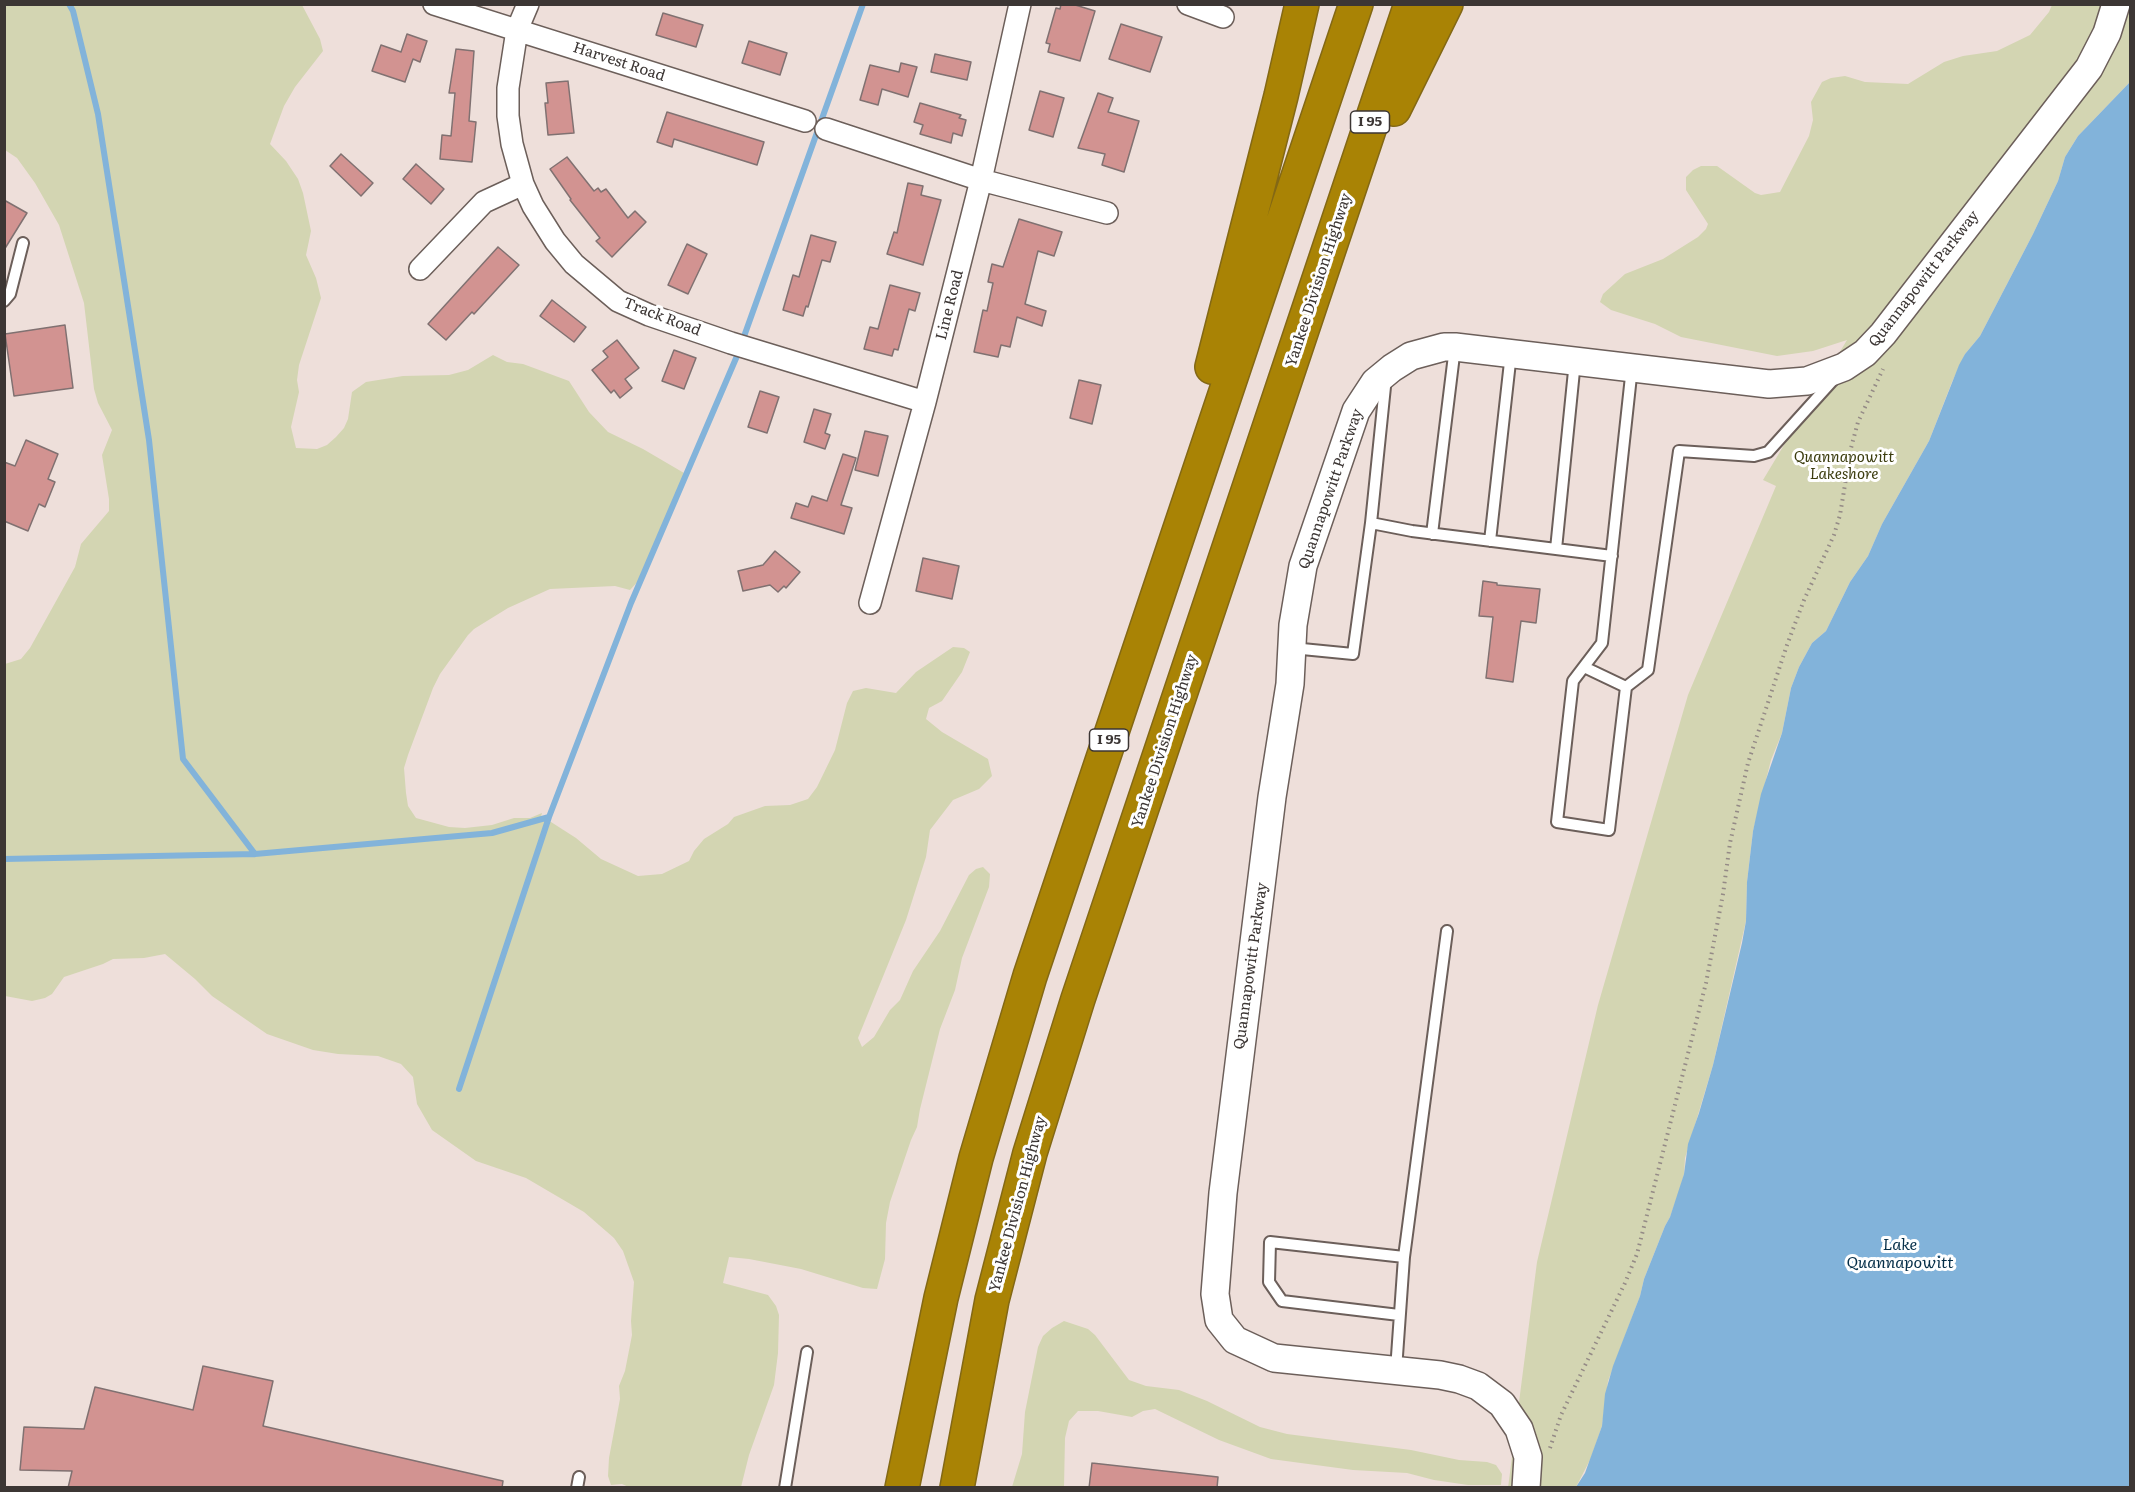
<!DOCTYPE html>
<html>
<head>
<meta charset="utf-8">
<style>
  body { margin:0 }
  #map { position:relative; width:2135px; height:1492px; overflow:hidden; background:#eedfda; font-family:Literata,serif }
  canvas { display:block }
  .frame { position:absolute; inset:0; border:6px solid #3c3634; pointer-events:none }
</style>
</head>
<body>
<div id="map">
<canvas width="2135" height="1492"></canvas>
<div class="frame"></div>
</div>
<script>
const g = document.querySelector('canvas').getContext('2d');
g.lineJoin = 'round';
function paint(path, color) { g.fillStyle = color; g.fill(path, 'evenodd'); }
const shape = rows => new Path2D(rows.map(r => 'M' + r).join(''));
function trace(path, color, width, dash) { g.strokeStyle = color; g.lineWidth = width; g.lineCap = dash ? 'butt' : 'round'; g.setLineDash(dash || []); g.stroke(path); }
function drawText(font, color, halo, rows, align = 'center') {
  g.font = font + ' Literata,serif'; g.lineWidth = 6; g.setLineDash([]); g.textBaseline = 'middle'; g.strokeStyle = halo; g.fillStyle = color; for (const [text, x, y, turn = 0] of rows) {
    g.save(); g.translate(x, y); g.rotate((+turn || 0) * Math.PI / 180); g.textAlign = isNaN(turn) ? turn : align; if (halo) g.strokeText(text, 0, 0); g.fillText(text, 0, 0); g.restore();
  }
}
paint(shape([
  [5,4,302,5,320,39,323,51,295,87,284,106,270,144,286,161,298,179,303,193,311,231,306,255,316,278,321,298,299,365,297,380,299,392,291,427,296,448,317,449,327,445,336,437,344,428,348,419,352,392,366,382,403,376,449,375,468,370,493,355,507,362,523,364,569,381,589,412,608,432,643,449,684,473,680,491,672,507,651,560,642,577,630,590,615,586,550,589,508,608,474,629,468,635,440,674,433,688,408,755,404,768,406,793,408,806,416,818,449,827,465,828,492,825,514,818,530,818,542,813,540,820,551,822,576,838,601,859,638,876,662,874,689,861,694,851,704,839,728,824,734,817,765,806,790,805,808,799,817,787,835,750,847,703,853,691,866,688,896,693,916,672,953,647,964,648,970,652,962,672,942,701,929,708,926,719,942,732,988,759,992,776,979,789,953,800,930,830,926,857,906,920,858,1038,862,1047,874,1037,890,1010,900,1000,913,971,940,931,969,875,976,869,983,867,990,874,989,887,962,958,955,990,940,1029,920,1109,917,1127,911,1140,890,1202,886,1223,885,1259,877,1289,863,1288,801,1269,749,1259,729,1257,723,1283,768,1295,776,1306,779,1315,778,1353,774,1385,749,1455,741,1487,631,1488,622,1484,611,1485,608,1476,609,1458,620,1399,619,1386,625,1371,632,1335,631,1321,634,1282,623,1251,614,1238,584,1212,526,1178,476,1161,432,1130,417,1104,413,1077,401,1064,378,1056,338,1054,313,1050,267,1034,212,996,195,979,165,954,144,958,113,959,103,964,64,977,52,994,45,998,32,1001,5,996,5,664,21,659,30,648,75,567,81,544,109,511,109,499,102,455,112,430,98,403,94,389,84,303,59,225,35,183,17,158,5,150],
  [2052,5,2130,5,2130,82,2078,136,2065,157,2058,181,2033,234,1980,336,1965,354,1952,382,1929,441,1882,524,1868,556,1850,582,1826,631,1812,643,1799,667,1791,688,1782,733,1771,760,1753,831,1747,882,1746,921,1713,1065,1685,1158,1684,1174,1680,1189,1670,1217,1665,1226,1644,1279,1640,1296,1608,1381,1602,1426,1591,1458,1576,1487,1508,1488,1537,1262,1598,1005,1688,695,1776,486,1763,480,1847,340,1813,351,1777,356,1681,337,1655,324,1611,310,1600,302,1603,294,1625,274,1663,259,1698,237,1706,229,1708,224,1686,190,1686,177,1693,170,1701,166,1717,166,1755,193,1761,195,1780,192,1809,136,1813,120,1811,102,1822,82,1831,78,1845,76,1865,82,1908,84,1944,62,1963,56,1997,51,2030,35,2049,12],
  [1064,1321,1088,1329,1095,1335,1129,1380,1146,1386,1179,1390,1207,1401,1260,1427,1287,1434,1411,1450,1459,1460,1487,1462,1496,1465,1502,1474,1501,1485,1468,1485,1434,1480,1407,1473,1353,1470,1271,1459,1219,1440,1155,1409,1143,1411,1132,1417,1098,1411,1078,1411,1069,1421,1065,1438,1064,1487,1012,1487,1022,1454,1025,1412,1038,1347,1043,1336,1052,1328]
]), '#d3d5b2');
paint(shape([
  [2130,82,2130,1487,1576,1487,1585,1473,1602,1426,1605,1394,1613,1366,1640,1296,1644,1279,1665,1226,1670,1217,1684,1174,1688,1144,1699,1113,1713,1065,1742,943,1746,921,1747,882,1753,831,1761,794,1782,733,1791,688,1799,667,1812,643,1826,631,1850,582,1868,556,1882,524,1929,441,1959,365,1965,354,1980,336,2033,234,2058,181,2065,157,2078,136]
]), '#82b3da');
trace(shape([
  [69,4,73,11,98,114,149,440,183,759,255,854],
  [4,859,255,854,492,833,549,817],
  [459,1089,549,817,631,603,737,356,863,4]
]), '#82b3da', 6);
const building = shape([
  [1061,4,1072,4,1095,11,1080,61,1048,52,1050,44,1046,43,1056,8,1060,9,1061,4],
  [663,13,703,25,696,47,656,35,663,13],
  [1121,24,1162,37,1150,72,1109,59,1121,24],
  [407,34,427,41,420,62,413,59,405,82,372,71,381,45,401,52,407,34],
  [749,41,787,53,780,75,742,63,749,41],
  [456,49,474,51,469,121,476,122,472,162,440,159,442,135,451,136,455,93,449,93,456,49],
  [935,54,971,62,967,80,931,72,935,54],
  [901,63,917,67,908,97,882,89,878,105,860,100,870,65,899,72,901,63],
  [568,81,574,133,548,135,545,103,548,103,546,83,568,81],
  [1040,91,1064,98,1053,137,1029,130,1040,91],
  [1098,93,1113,98,1108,112,1139,121,1124,172,1102,165,1105,154,1078,148,1098,93],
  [920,103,961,115,959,118,966,120,962,136,953,133,951,143,920,134,923,125,914,122,920,103],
  [667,112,764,142,757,165,674,139,672,147,657,142,667,112],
  [341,154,373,183,361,196,330,166,341,154],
  [567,157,594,191,598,188,601,192,606,189,628,218,635,211,646,222,612,257,596,241,600,238,570,200,571,199,550,169,567,157],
  [416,164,444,189,431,204,403,179,416,164],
  [908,183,923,186,921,195,941,200,923,265,887,254,894,232,897,233,908,183],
  [4,200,27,213,4,250,4,200],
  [1019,219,1062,232,1054,256,1038,251,1025,304,1046,311,1042,326,1017,317,1010,347,1001,345,998,357,974,352,983,310,987,311,993,283,988,282,992,264,1003,267,1019,219],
  [811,235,836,242,830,262,822,260,808,307,806,306,803,316,783,310,793,275,799,277,811,235],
  [687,244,707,254,688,294,668,285,687,244],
  [498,247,519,265,474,314,472,312,446,340,428,324,498,247],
  [890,285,920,293,915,311,909,309,898,350,894,349,892,356,864,349,870,327,878,329,890,285],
  [552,300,586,327,574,342,540,316,552,300],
  [65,325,73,388,14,396,5,334,65,325],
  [617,340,639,368,625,379,632,388,620,398,614,390,611,393,592,370,608,357,603,351,617,340],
  [674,350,696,358,684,389,662,381,674,350],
  [1079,380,1101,385,1092,424,1070,418,1079,380],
  [760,391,779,397,767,433,748,427,760,391],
  [814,409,831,414,825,433,830,435,825,449,804,442,814,409],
  [865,431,888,436,878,476,855,470,865,431],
  [26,440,58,454,48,479,55,482,45,507,39,504,28,531,4,521,4,462,15,466,26,440],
  [843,454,856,458,841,505,852,508,844,534,791,518,796,503,808,507,812,496,827,501,843,454],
  [775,551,800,572,786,588,784,586,778,592,770,585,743,591,738,571,763,565,775,551],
  [923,558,959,566,952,599,916,591,923,558],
  [1483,581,1497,583,1497,585,1540,589,1536,623,1521,621,1513,682,1486,678,1493,617,1479,616,1483,581],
  [203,1366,273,1381,263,1426,503,1481,502,1488,68,1488,72,1471,20,1470,24,1427,84,1429,95,1387,193,1410,203,1366],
  [1092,1463,1218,1477,1217,1488,1089,1488,1092,1463]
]);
paint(building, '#d29391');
trace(building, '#807171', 1.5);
const service = shape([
  [4,301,10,294,23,243],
  [1632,367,1602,643,1573,681,1557,822,1609,830,1626,687,1648,670,1679,451,1754,456,1768,452,1834,379],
  [1386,377,1371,523,1412,531,1612,556],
  [1432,534,1455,347],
  [1490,541,1511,353],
  [1556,549,1575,361],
  [1292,648,1353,654,1371,523],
  [1584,667,1626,687],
  [1399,1315,1282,1301,1269,1282,1270,1242,1404,1257,1447,931],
  [1396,1370,1404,1257],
  [577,1488,579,1477],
  [785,1488,807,1352]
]);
const minor = shape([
  [434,4,805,121],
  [528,4,517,30,508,88,508,116,512,144,523,184,533,206,555,241,574,264,618,301,649,315,731,343,925,402],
  [1188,4,1223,17],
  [826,129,981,180,1107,213],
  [420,269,484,202,523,184],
  [870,603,925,402,981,180,1020,4]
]);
const tertiary = shape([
  [1526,1488,1528,1457,1519,1429,1502,1404,1478,1386,1459,1379,1440,1375,1274,1358,1235,1340,1219,1320,1215,1294,1223,1193,1272,797,1290,684,1293,625,1303,566,1356,411,1375,382,1392,368,1411,356,1444,347,1455,347,1769,384,1807,381,1844,367,1865,353,1883,334,2089,68,2107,33,2116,4]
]);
const motorway = shape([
  [1394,109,1446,4],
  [1212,367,1281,96,1302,4],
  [902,1488,941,1298,976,1158,1030,976,1356,4],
  [957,1488,992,1300,1030,1153,1078,999,1411,4]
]);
trace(service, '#6c5f5a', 14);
trace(minor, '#6c5f5a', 24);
trace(tertiary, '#6c5f5a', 30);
trace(motorway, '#836815', 36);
trace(shape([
  [1550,1448,1561,1415,1625,1283,1637,1254,1706,983,1723,894,1730,843,1748,763,1787,645,1804,600,1834,535,1840,515,1851,448,1858,422,1883,369]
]), '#948a86', 4, [1.5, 4.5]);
trace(service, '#fff', 10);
trace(minor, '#fff', 21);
trace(tertiary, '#fff', 27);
trace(motorway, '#a98305', 33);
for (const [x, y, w] of [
  [1370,122,39],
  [1109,740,39]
]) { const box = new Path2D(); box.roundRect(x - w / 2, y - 11, w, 22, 4.5); g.fillStyle = '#fff'; g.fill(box); trace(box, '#3c3634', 1.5); }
drawText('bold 14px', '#3c3634', null, [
  ["I 95",1370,122],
  ["I 95",1109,740]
]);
drawText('15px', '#3c3634', '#fff', [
  ["Harvest Road",619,62,18],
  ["Quannapowitt Parkway",1924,279,-52],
  ["Yankee Division Highway",1319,280,-72],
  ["Line Road",950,305,-76],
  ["Track Road",662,317,21],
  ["Quannapowitt Parkway",1331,489,-71],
  ["Yankee Division Highway",1165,741,-72],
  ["Quannapowitt Parkway",1251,966,-82],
  ["Yankee Division Highway",1018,1204,-75]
]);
drawText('italic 15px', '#3b3c0e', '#fff', [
  ["Quannapowitt",1844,458],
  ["Lakeshore",1844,475]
]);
drawText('italic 16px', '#052e48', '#fff', [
  ["Lake",1900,1245],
  ["Quannapowitt",1900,1263]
]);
</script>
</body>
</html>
